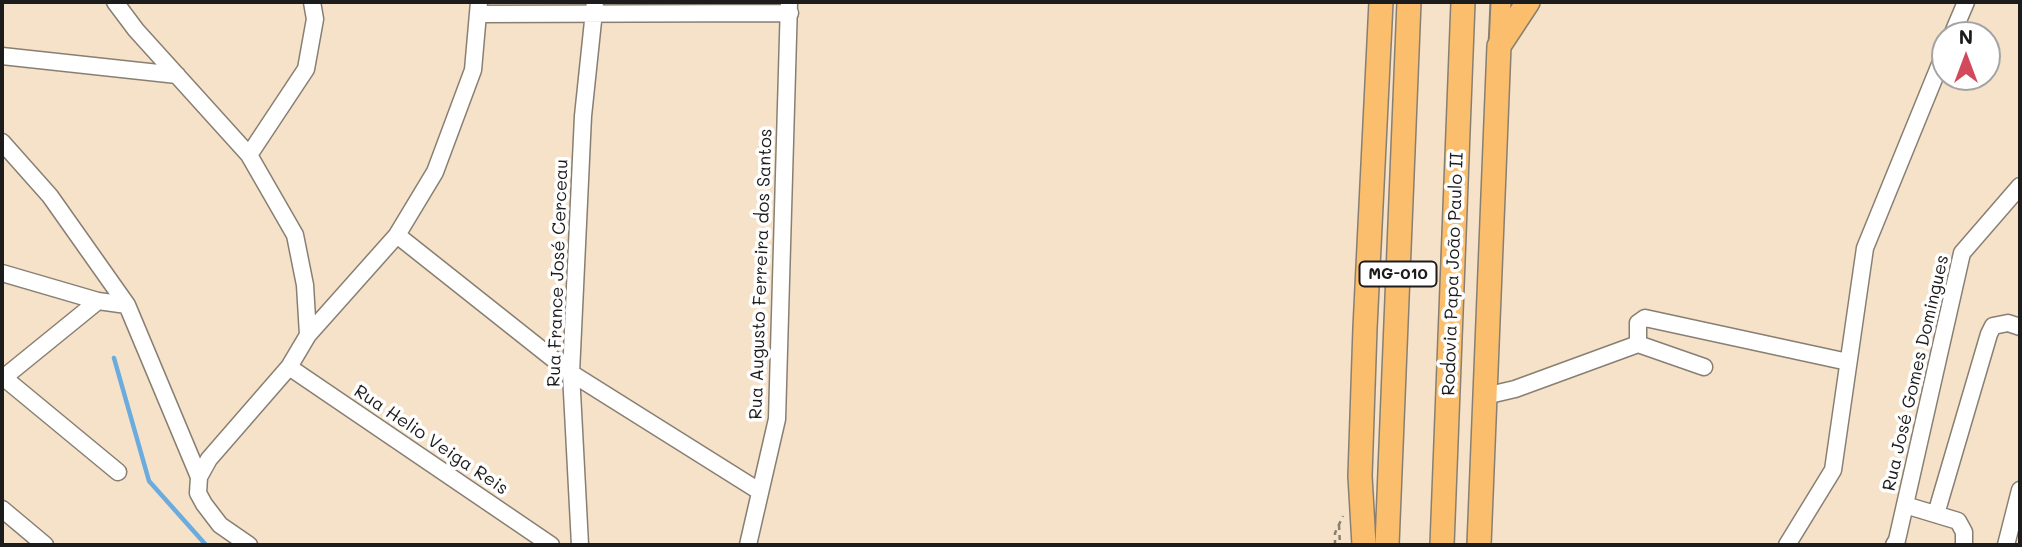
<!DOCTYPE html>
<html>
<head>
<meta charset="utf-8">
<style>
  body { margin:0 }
  #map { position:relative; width:2022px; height:547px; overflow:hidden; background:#f5e2c9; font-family:Mali,sans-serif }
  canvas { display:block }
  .frame { position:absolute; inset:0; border:4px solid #1c1c1c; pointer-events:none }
  .north { position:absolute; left:1931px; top:21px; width:70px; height:70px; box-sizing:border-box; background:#fff; border:2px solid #a4a4a4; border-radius:50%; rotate:0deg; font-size:19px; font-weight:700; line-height:28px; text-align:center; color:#1c1c1c }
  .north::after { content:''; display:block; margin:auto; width:24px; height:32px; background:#d1495b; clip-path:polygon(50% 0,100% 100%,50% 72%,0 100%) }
</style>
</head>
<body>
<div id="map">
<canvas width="2022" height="547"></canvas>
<div class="frame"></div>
<div class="north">N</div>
</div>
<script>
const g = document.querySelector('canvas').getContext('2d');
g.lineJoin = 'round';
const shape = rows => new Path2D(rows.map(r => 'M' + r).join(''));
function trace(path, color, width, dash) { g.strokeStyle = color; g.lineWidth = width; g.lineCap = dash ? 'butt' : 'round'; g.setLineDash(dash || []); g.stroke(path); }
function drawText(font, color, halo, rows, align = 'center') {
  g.font = font + ' Mali,sans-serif'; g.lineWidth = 7; g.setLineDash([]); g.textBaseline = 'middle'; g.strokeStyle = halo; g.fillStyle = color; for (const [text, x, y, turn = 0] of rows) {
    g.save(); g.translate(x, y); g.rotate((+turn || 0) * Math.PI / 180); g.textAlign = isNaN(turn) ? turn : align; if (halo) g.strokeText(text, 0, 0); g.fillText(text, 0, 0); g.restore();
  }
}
trace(shape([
  [114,358,149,481,206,545]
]), '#6babde', 4.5);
const minor = shape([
  [115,2,136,30,249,155,295,235,305,285,308,335,289,367,209,459,199,477],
  [479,14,790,13],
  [1952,35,1966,2],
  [2,56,177,75],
  [2,142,50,196,127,305,199,477,198,493,204,504,220,525,249,545],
  [249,155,306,69,315,19,312,2],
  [397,235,571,373,759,491],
  [2,273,98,301],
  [308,335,397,235,435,172,473,70,479,2],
  [1638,344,1638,323,1645,318,1848,362],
  [289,367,551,545],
  [3,377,118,472],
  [2,379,98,301,127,305],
  [1485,396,1515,389,1638,344,1704,367],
  [1905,505,1958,521,1964,532,1964,545],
  [2,509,45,545],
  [1936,514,1989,334,1993,326,2008,323,2020,327],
  [580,545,571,373,583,116,595,2],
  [748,545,777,419,789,2],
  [1787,545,1833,470,1865,248,1945,52],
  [1894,545,1897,540,1962,253,2020,186],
  [2006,545,2020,490]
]);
const major = shape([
  [1499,46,1501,2]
]);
const highway = shape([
  [1364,545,1360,476,1365,328,1381,2],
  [1387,545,1409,2],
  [1442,545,1463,2],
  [1479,545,1499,46,1528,2]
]);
trace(minor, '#887f72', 19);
trace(major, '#887f72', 23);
trace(highway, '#887f72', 26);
trace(shape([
  [1339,525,1340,545],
  [1335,545,1335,533,1343,516]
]), '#887f72', 2.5, [5, 5]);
trace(minor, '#fff', 16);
trace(major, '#fabe6d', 19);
trace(highway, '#fabe6d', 23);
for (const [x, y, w] of [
  [1398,274,77]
]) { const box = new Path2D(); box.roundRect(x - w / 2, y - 12.5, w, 25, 5); g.fillStyle = '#fff'; g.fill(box); trace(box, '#1c1c1c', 2); }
drawText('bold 16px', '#1c1c1c', null, [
  ["MG-010",1398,274]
]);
drawText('18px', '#1c1c1c', '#fff', [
  ["Rua France José Cerceau",558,273,-88],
  ["Rua Augusto Ferreira dos Santos",761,274,-88],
  ["Rodovia Papa João Paulo II",1453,274,-88],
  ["Rua José Gomes Domingues",1916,373,-77],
  ["Rua Helio Veiga Reis",431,440,34]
]);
</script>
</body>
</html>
